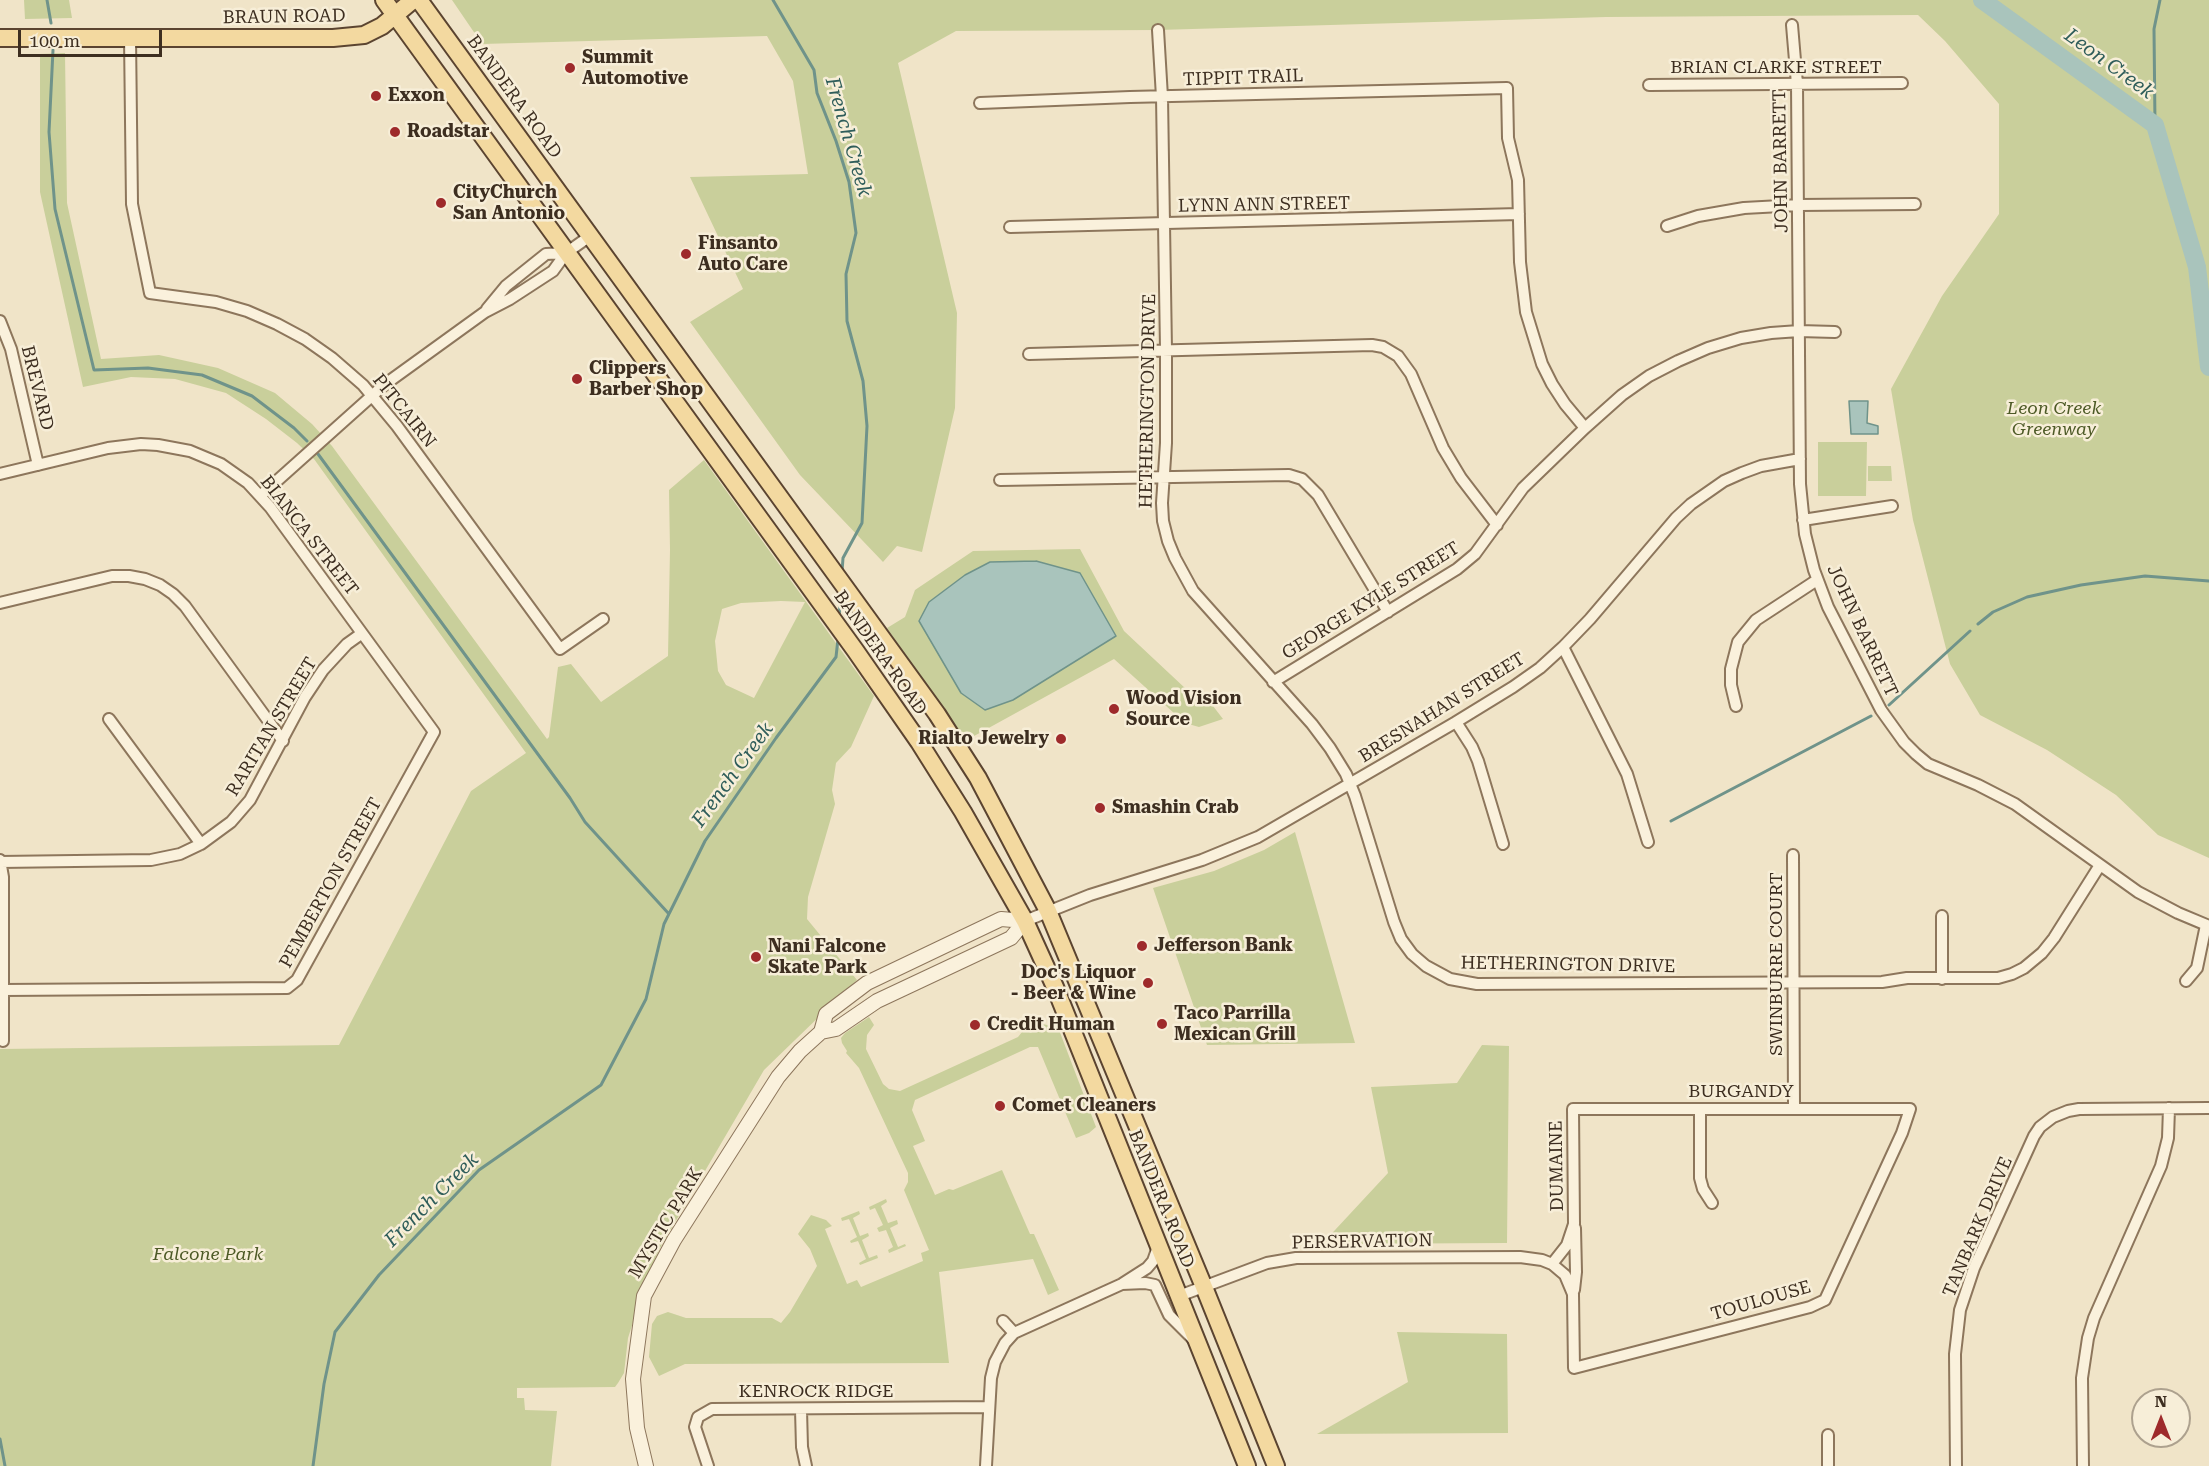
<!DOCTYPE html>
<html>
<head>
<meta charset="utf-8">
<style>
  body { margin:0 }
  #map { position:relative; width:2209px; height:1466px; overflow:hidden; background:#f0e4c8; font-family:"Roboto Serif",serif }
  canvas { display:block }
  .north { position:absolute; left:2131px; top:1388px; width:60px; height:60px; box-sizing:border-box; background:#f7eed8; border:2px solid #ada18e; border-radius:50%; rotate:0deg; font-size:16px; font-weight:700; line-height:24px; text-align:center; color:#3d2e20 }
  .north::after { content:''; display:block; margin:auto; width:21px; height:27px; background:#9e2a2b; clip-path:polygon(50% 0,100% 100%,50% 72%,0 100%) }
  .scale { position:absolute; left:18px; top:30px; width:144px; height:27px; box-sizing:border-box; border:3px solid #3d2e20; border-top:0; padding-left:8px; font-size:18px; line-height:21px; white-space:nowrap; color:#3d2e20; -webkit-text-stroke:4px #f7eed8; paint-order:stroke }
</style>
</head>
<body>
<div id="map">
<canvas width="2209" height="1466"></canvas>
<div class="north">N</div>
<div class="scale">100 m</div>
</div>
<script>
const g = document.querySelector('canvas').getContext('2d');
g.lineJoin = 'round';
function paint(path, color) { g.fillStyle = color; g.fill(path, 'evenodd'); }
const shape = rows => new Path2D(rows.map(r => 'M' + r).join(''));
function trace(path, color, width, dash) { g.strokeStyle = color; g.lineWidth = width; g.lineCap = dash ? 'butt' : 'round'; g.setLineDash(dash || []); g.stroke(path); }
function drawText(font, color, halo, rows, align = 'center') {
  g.font = font + ' "Roboto Serif",serif'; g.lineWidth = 5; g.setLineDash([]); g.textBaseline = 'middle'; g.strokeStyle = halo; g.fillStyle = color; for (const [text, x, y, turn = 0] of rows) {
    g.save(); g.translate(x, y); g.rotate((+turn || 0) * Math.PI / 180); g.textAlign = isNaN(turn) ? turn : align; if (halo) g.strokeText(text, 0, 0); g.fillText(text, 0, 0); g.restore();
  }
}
paint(shape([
  [24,0,69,0,72,18,25,19],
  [452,0,2209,0,2209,858,2158,835,2116,795,2047,750,1980,715,1950,664,1913,520,1891,389,1942,296,1999,214,1999,104,1945,41,1918,15,1606,17,1158,30,956,31,898,63,957,313,955,408,922,552,897,546,883,562,800,475,690,322,743,289,690,177,808,174,793,81,767,36,482,44],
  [65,53,67,203,101,359,159,355,218,368,275,393,312,424,332,446,547,739,549,737,558,667,571,664,601,702,668,656,670,550,669,490,704,460,874,696,851,747,836,763,832,790,835,804,808,897,807,919,857,980,764,1070,660,1248,649,1272,628,1338,624,1373,618,1383,615,1387,517,1388,517,1398,524,1398,525,1410,557,1411,551,1466,0,1466,0,1049,339,1045,471,791,526,753,314,459,297,443,266,419,226,393,175,379,131,377,83,387,40,192,40,54],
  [781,601,805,602,754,698,726,685,718,671,715,641,722,609,741,603],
  [1818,442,1867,442,1866,496,1818,496],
  [1868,466,1891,466,1892,481,1868,481],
  [1080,549,1124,631,1201,703,1213,706,1223,719,1199,727,1185,723,1114,659,965,741,887,628,905,617,915,590,973,551],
  [1295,832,1355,1043,1207,1045,1153,888,1214,871,1264,850],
  [869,1017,874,1025,867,1035,866,1049,883,1084,889,1089,900,1091,1018,1037,1022,1032,1037,1023,1047,1025,1056,1022,1096,1127,1089,1133,1076,1138,1038,1047,1030,1047,915,1100,912,1110,925,1141,913,1146,935,1195,949,1189,953,1190,1002,1170,1030,1234,1034,1234,1059,1290,1048,1295,1033,1259,939,1272,949,1363,685,1364,659,1376,649,1357,652,1324,657,1316,668,1312,686,1318,772,1318,781,1323,790,1312,817,1266,810,1249,798,1234,811,1215,826,1220,832,1226,825,1229,847,1284,857,1280,861,1287,923,1261,921,1253,929,1250,904,1190,908,1182,908,1173,859,1068,846,1053,847,1051,842,1043,841,1038,845,1033],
  [1482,1045,1509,1046,1507,1243,1322,1244,1388,1173,1371,1087,1457,1083],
  [886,1199,887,1202,881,1206,888,1223,897,1220,898,1224,890,1228,898,1247,905,1244,906,1246,889,1253,888,1250,893,1247,886,1230,879,1232,877,1228,883,1225,875,1208,870,1210,869,1207],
  [859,1211,860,1214,853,1218,860,1236,868,1233,869,1236,862,1240,869,1258,877,1255,878,1258,860,1265,859,1263,866,1259,858,1241,851,1243,850,1241,857,1237,849,1219,842,1221,841,1218],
  [1397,1332,1507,1334,1508,1433,1317,1434,1408,1382]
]), '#c9cf9b');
const water = shape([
  [1849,401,1868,401,1867,423,1878,426,1878,434,1851,434,1849,401],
  [1036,561,1080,573,1116,636,1013,700,985,710,961,693,919,621,929,602,965,575,990,562,1036,561]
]);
paint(water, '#a9c4bc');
trace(water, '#6f938a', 1.5);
trace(shape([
  [47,0,51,23],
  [773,0,814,70,817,93,836,141,849,182,856,233,846,274,847,321,863,381,867,426,862,523,843,558,842,572],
  [53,50,49,132,55,209,94,370,148,368,202,375,252,396,294,428,307,441],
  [2155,125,2154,29,2160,0],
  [318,454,570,798,585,822,669,914],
  [839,617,841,594],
  [1978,624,1993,612,2027,597,2081,585,2145,576,2209,581],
  [1889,705,1970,631],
  [1671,821,1871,716],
  [0,1439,5,1466],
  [313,1466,324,1384,335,1332,379,1275,479,1170,601,1085,646,999,664,924,705,841,776,738,836,657,838,639]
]), '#6f938a', 3);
trace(shape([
  [1982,0,2155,125,2197,267,2209,367]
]), '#a9c4bc', 18);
const minor = shape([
  [1792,25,1797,84,1800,484,1805,534,1814,570,1828,607,1881,710,1904,742,1916,754,1928,764,1978,785,2015,804,2138,892,2178,913,2209,926],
  [1158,30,1162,97,1166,350,1166,443,1162,503,1163,521,1168,541,1175,558,1193,591,1312,724,1330,748,1346,774,1355,796,1394,922,1401,939,1412,954,1426,966,1450,979,1477,984,1882,982,1907,978,1998,978,2012,974,2024,968,2042,953,2054,938,2100,865],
  [130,37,132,204,150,293,216,302,247,311,277,324,305,339,332,358,363,385,397,426,560,649,603,619],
  [1649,85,1902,83],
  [980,103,1130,97,1507,88,1508,138,1518,180,1520,262,1526,312,1542,364,1552,384,1565,404,1585,428],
  [1667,226,1698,216,1744,208,1799,205,1915,204],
  [1010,227,1519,214],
  [487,309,506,286,546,254,566,253],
  [0,321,11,349,38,465],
  [1029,354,1372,345,1383,347,1398,356,1411,374,1443,448,1461,478,1497,525],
  [0,474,108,448,141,444,158,445,190,451,221,464,248,483,270,507,434,732,297,980,287,988,3,990],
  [1000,480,1289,475,1302,479,1318,495,1388,612],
  [260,496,384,385,485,312,510,299,553,271,566,253,590,236],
  [1803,520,1892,506],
  [0,603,112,576,129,576,145,579,160,585,173,594,185,606,283,741],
  [1563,647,1627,774,1648,842],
  [1273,682,1457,569,1475,554,1523,488,1585,428,1622,395,1649,376,1678,361,1708,348,1741,338,1771,333,1799,331,1835,332],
  [1736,706,1731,685,1731,669,1738,642,1756,620,1817,580],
  [109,719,201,844],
  [1456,722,1472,747,1478,761,1503,844],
  [1793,855,1794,1108],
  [0,860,3,877,3,1041],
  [0,862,151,860,180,854,201,844,231,822,250,800,305,697,323,670,347,644,361,634],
  [1025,921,1090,895,1202,860,1258,837,1456,722,1513,687,1540,668,1563,647,1590,619,1676,518,1691,504,1724,481,1742,473,1761,466,1800,459],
  [1942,979,1942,916],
  [2186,981,2197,968,2206,925],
  [1700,1109,1700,1178,1703,1189,1712,1203],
  [1122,1284,1145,1283,1155,1285,1169,1315,1194,1340],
  [1574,1290,1576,1272,1575,1228],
  [1179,1296,1267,1263,1296,1258,1520,1257,1542,1260,1552,1264,1565,1275,1573,1294,1574,1368,1810,1307,1825,1300,1902,1133,1910,1109,1573,1109,1574,1224,1567,1245,1552,1264],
  [1003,1321,1014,1333],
  [801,1410,802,1447,806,1466],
  [1828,1435,1828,1466],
  [708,1466,695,1427,698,1417,712,1409,989,1407],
  [986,1466,991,1378,995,1362,1005,1343,1014,1333,1122,1284,1147,1268,1153,1261,1159,1244],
  [1956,1466,1955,1354,1960,1310,1974,1268,2034,1136,2040,1127,2053,1117,2068,1111,2079,1109,2209,1108],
  [2083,1466,2082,1378,2088,1338,2094,1318,2161,1166,2168,1138,2169,1108]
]);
const tertiary = shape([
  [646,1466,637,1428,633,1379,644,1296,674,1240,778,1077,800,1051,821,1032,826,1014,867,983,1001,919,1025,921,1011,938,877,1001,836,1029,821,1032]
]);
const primary = shape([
  [384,0,855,650,919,742,963,812,1025,921,1055,987,1247,1466],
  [419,0,937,714,978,778,1048,911,1204,1287,1276,1466],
  [0,38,333,38,364,35,382,26,413,0]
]);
trace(minor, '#8d765c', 14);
trace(tertiary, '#8d765c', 16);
trace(primary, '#5b4430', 20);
trace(minor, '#faf1dc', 10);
trace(tertiary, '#faf1dc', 14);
trace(primary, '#f3d9a0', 16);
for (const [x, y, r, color] of [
  [570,68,6,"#9e2a2b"],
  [376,96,6,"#9e2a2b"],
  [395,132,6,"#9e2a2b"],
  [441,203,6,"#9e2a2b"],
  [686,254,6,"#9e2a2b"],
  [577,379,6,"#9e2a2b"],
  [1114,709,6,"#9e2a2b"],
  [1061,739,6,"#9e2a2b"],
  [1100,808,6,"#9e2a2b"],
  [1142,946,6,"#9e2a2b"],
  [756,957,6,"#9e2a2b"],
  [1148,983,6,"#9e2a2b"],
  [1162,1024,6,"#9e2a2b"],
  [975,1025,6,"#9e2a2b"],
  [1000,1106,6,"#9e2a2b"]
]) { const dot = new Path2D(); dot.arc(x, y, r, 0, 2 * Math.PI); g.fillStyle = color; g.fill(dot); trace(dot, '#f7eed8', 2); }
drawText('18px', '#3d2e20', '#f7eed8', [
  ["BRAUN ROAD",284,17,-1],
  ["BRIAN CLARKE STREET",1776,68],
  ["TIPPIT TRAIL",1243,78,-2],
  ["BANDERA ROAD",514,97,54],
  ["JOHN BARRETT",1781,161,-91],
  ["LYNN ANN STREET",1264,205,-1],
  ["BREVARD",37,388,76],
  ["HETHERINGTON DRIVE",1148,401,-89],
  ["PITCAIRN",404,411,51],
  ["BIANCA STREET",309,536,52],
  ["GEORGE KYLE STREET",1371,601,-32],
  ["JOHN BARRETT",1862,631,65],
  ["BANDERA ROAD",880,653,55],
  ["BRESNAHAN STREET",1442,708,-32],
  ["RARITAN STREET",272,727,-59],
  ["PEMBERTON STREET",331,883,-61],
  ["SWINBURRE COURT",1777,964,-90],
  ["HETHERINGTON DRIVE",1568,965,1],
  ["BURGANDY",1741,1092],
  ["DUMAINE",1557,1166,-91],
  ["BANDERA ROAD",1161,1199,68],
  ["MYSTIC PARK",666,1223,-59],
  ["TANBARK DRIVE",1978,1227,-67],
  ["PERSERVATION",1362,1242,-1],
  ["TOULOUSE",1761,1301,-16],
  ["KENROCK RIDGE",816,1392]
]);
drawText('bold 18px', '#3d2e20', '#f7eed8', [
  ["Summit",582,58],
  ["Automotive",582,79],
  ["Exxon",388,96],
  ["Roadstar",407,132],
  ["CityChurch",453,193],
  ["San Antonio",453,214],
  ["Finsanto",698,244],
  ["Auto Care",698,265],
  ["Clippers",589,369],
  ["Barber Shop",589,390],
  ["Wood Vision",1126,699],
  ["Source",1126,720],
  ["Rialto Jewelry",1049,739,"right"],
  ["Smashin Crab",1112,808],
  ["Jefferson Bank",1154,946],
  ["Nani Falcone",768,947],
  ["Skate Park",768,968],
  ["Doc's Liquor",1136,973,"right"],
  ["- Beer & Wine",1136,994,"right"],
  ["Taco Parrilla",1174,1014],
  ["Mexican Grill",1174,1035],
  ["Credit Human",987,1025],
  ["Comet Cleaners",1012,1106]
], 'left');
drawText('italic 18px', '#4d5a26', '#f7eed8', [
  ["Leon Creek",2054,409],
  ["Greenway",2054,430],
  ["Falcone Park",208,1255]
]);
drawText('italic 20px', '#2f5d5a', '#f7eed8', [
  ["Leon Creek",2109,64,36],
  ["French Creek",848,137,74],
  ["French Creek",733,775,-54],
  ["French Creek",432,1200,-45]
]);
</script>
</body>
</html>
